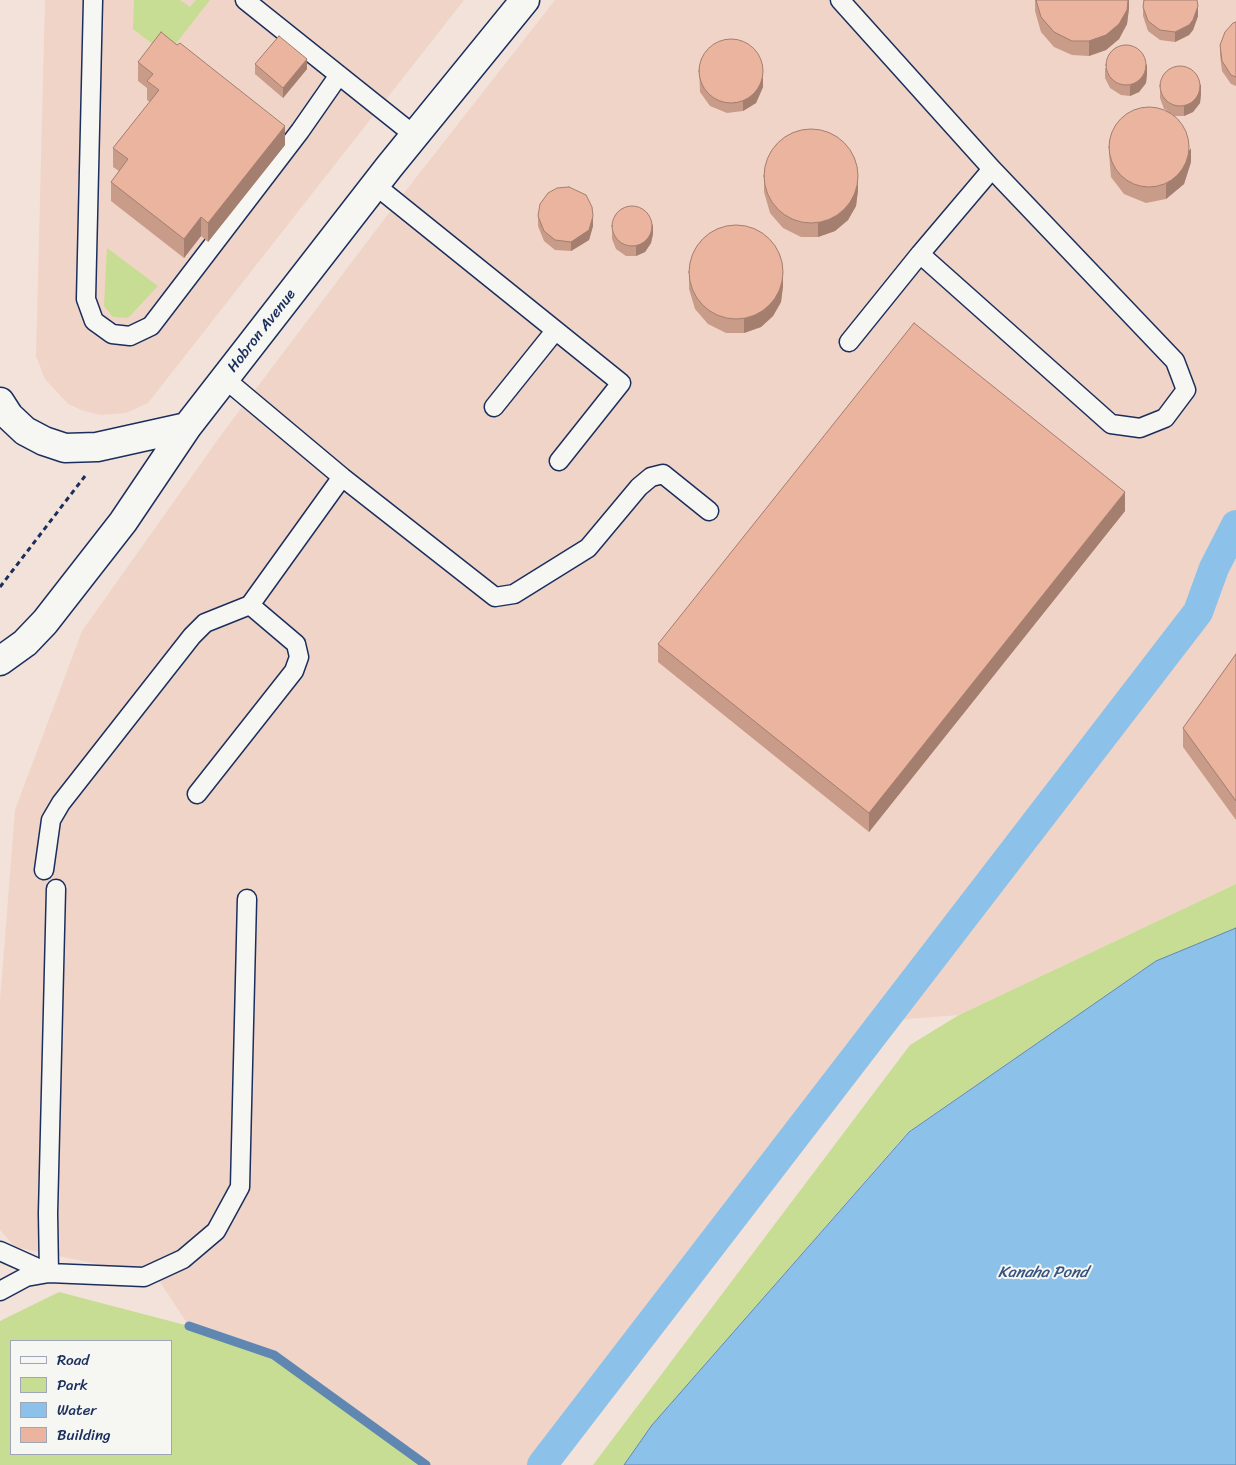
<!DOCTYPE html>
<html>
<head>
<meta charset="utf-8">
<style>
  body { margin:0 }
  #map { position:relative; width:1236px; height:1465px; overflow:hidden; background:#f2e2d9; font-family:Sriracha,sans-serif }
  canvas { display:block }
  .legend { position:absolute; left:10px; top:1340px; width:162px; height:115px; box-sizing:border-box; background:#f6f6f2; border:1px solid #9ea6b7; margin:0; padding:6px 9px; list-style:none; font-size:15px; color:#1b2f5e }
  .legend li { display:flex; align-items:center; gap:10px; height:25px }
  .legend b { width:25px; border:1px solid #9ea6b7 }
</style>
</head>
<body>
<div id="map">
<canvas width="1236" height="1465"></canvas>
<ul class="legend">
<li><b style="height:6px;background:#f6f6f2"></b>Road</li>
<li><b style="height:14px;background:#c7dd93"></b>Park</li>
<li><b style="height:14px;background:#8cc2ea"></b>Water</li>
<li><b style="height:14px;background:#eab49f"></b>Building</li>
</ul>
</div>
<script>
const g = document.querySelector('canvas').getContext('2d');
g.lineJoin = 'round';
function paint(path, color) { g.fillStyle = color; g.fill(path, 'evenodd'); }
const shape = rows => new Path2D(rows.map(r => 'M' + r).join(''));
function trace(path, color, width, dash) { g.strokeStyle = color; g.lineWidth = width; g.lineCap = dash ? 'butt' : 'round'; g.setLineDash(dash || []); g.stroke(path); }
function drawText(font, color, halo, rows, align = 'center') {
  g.font = font + ' Sriracha,sans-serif'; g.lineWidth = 4; g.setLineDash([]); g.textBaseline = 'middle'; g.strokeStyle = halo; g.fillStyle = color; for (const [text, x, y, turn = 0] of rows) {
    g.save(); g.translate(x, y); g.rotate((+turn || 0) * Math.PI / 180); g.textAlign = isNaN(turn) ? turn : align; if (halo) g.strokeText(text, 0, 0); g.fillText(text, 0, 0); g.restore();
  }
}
paint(shape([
  [45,0,464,0,148,403,126,413,100,415,84,411,68,404,45,379,36,356],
  [555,0,1236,0,1236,884,959,1015,883,1021,542,1465,426,1465,318,1385,231,1339,189,1326,156,1276,15,1247,0,1230,0,1001,15,810,82,631,224,431,404,193]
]), '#f0d4c8');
paint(shape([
  [134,0,180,0,190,7,196,0,210,0,167,55,133,29],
  [107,248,158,286,128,318,113,317,104,306],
  [1236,884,1236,928,1156,961,908,1132,652,1425,624,1465,593,1465,910,1045,959,1015],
  [59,1292,189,1326,274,1355,426,1465,0,1465,0,1321],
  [11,1341,171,1341,171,1454,11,1454]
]), '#c7dd93');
const water = shape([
  [1236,928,1236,1465,624,1465,652,1425,909,1132,1156,961,1236,928]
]);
paint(water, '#8cc2ea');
trace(water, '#5f87b2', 1);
trace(shape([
  [189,1326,274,1355,426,1465]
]), '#5f87b2', 9);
trace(shape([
  [542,1465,1198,612,1214,568,1236,525]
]), '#8cc2ea', 30);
const lane = shape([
  [93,0,86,299,94,321,112,334,130,336,151,326,300,131,339,75],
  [245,0,414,135],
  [840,0,992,169,1175,361,1186,390,1165,418,1140,428,1111,424,920,254,992,169],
  [375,185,621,383,559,461],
  [849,342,920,254],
  [225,379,342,477],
  [494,407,555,331],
  [197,794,294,671,299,657,296,644,250,605],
  [44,870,51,820,61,803,192,636,205,623,250,605,342,477,495,597,514,594,588,548,639,487,651,477,663,474,709,511],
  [0,1251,49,1273],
  [49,1273,48,1213,56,889],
  [0,1291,26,1277,49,1273,144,1277,183,1259,216,1231,240,1187,247,899]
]);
const secondary = shape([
  [0,402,9,416,25,431,44,441,65,448,97,447,187,427],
  [0,661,25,643,45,622,123,522,187,427,389,167,525,0]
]);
trace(lane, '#1b2f5e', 21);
trace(secondary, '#1b2f5e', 31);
trace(shape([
  [0,587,85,476]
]), '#1b2f5e', 3, [5, 4]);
trace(lane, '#f6f6f2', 18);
trace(secondary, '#f6f6f2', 28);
paint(shape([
  [1035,0,1129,0,1129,8,1127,24,1119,39,1106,50,1089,56,1072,55,1054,47,1041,32,1035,11],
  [1143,7,1198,16,1193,30,1189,35,1175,42,1160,40,1148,31,1143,16],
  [1236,22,1236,86,1231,84,1222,71,1220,55,1220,45],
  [138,62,285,145,208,242,201,236,184,258,111,201,111,182,119,171,113,167,113,148,150,102,147,100,147,88,138,81],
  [255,64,307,69,283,98,255,74],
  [699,67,763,87,756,103,743,111,727,113,710,106,700,92],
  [1105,68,1147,74,1146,83,1139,92,1130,96,1121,95,1110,88,1105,78],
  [1160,89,1201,94,1200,103,1193,112,1184,116,1175,116,1191,162,1184,184,1166,199,1146,203,1124,194,1111,177,1109,154,1109,140,1167,110,1164,109,1160,98],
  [764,178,858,190,856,206,848,220,835,231,818,237,801,237,783,228,770,213,764,192],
  [538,216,593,226,589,240,571,251,555,250,544,241,538,226],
  [612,229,653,234,651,243,645,252,636,256,626,256,616,249,612,239],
  [689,274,783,286,781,302,773,316,761,327,744,333,726,333,708,324,695,309,689,289],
  [1125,511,869,832,658,662,658,644],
  [1236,654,1236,820,1183,747,1183,728]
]), '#c99b89');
paint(shape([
  [1128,0,1129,0,1129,8,1127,24,1119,39,1106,50,1089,56,1089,41],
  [1198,6,1198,16,1193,30,1189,35,1175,42,1175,32],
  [307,59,307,69,283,98,283,88],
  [1147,64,1147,74,1146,83,1139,92,1130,96,1130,86],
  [763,77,763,87,756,103,743,111,743,101],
  [1201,84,1201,94,1200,103,1193,112,1184,116,1184,106],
  [285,126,285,145,208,242,208,223],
  [1191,148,1191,162,1184,184,1166,199,1166,185],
  [858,175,858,190,856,206,848,220,835,231,818,237,818,223],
  [593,216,593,226,589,240,571,251,571,242],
  [201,217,201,236,184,258,184,239],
  [653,224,653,234,651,243,645,252,636,256,636,246],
  [783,271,783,286,781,302,773,316,761,327,744,333,744,319],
  [1125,492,1125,511,869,832,869,813]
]), '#a47e6f');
const building = shape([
  [1036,0,1128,0,1127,10,1119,24,1106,35,1089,41,1072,41,1054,32,1041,17,1036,0],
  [1144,0,1197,0,1198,6,1193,20,1189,25,1175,32,1160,30,1148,21,1143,7,1144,0],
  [1236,22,1236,77,1231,75,1222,61,1220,45,1225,32,1233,23,1236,22],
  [161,32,177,45,180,43,285,126,208,223,201,217,184,239,111,182,128,159,113,148,159,90,147,81,153,74,138,62,161,32],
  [279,36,307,59,283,88,255,64,279,36],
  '699 71a32 32 0 1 1 64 0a32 32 0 1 1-64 0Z',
  '1106 65a20 20 0 1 1 40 0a20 20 0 1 1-40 0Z',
  '1160 86a20 20 0 1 1 40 0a20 20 0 1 1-40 0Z',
  '1109 147a40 40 0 1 1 80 0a40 40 0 1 1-80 0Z',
  '764 176a47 47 0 1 1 94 0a47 47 0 1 1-94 0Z',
  [569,187,586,195,592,207,593,216,589,230,571,242,555,240,544,231,538,216,540,204,548,193,557,188,569,187],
  '612 226a20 20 0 1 1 40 0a20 20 0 1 1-40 0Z',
  '689 272a47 47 0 1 1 94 0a47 47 0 1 1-94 0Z',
  [914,323,1125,492,869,813,658,644,914,323],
  [1236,654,1236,801,1183,728,1236,654]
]);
paint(building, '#eab49f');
trace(building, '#a47e6f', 1);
drawText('15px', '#1b2f5e', '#f6f6f2', [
  ["Hobron Avenue",262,331,-52]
]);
drawText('italic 16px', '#375481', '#f6f6f2', [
  ["Kanaha Pond",1043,1273]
]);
</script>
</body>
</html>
